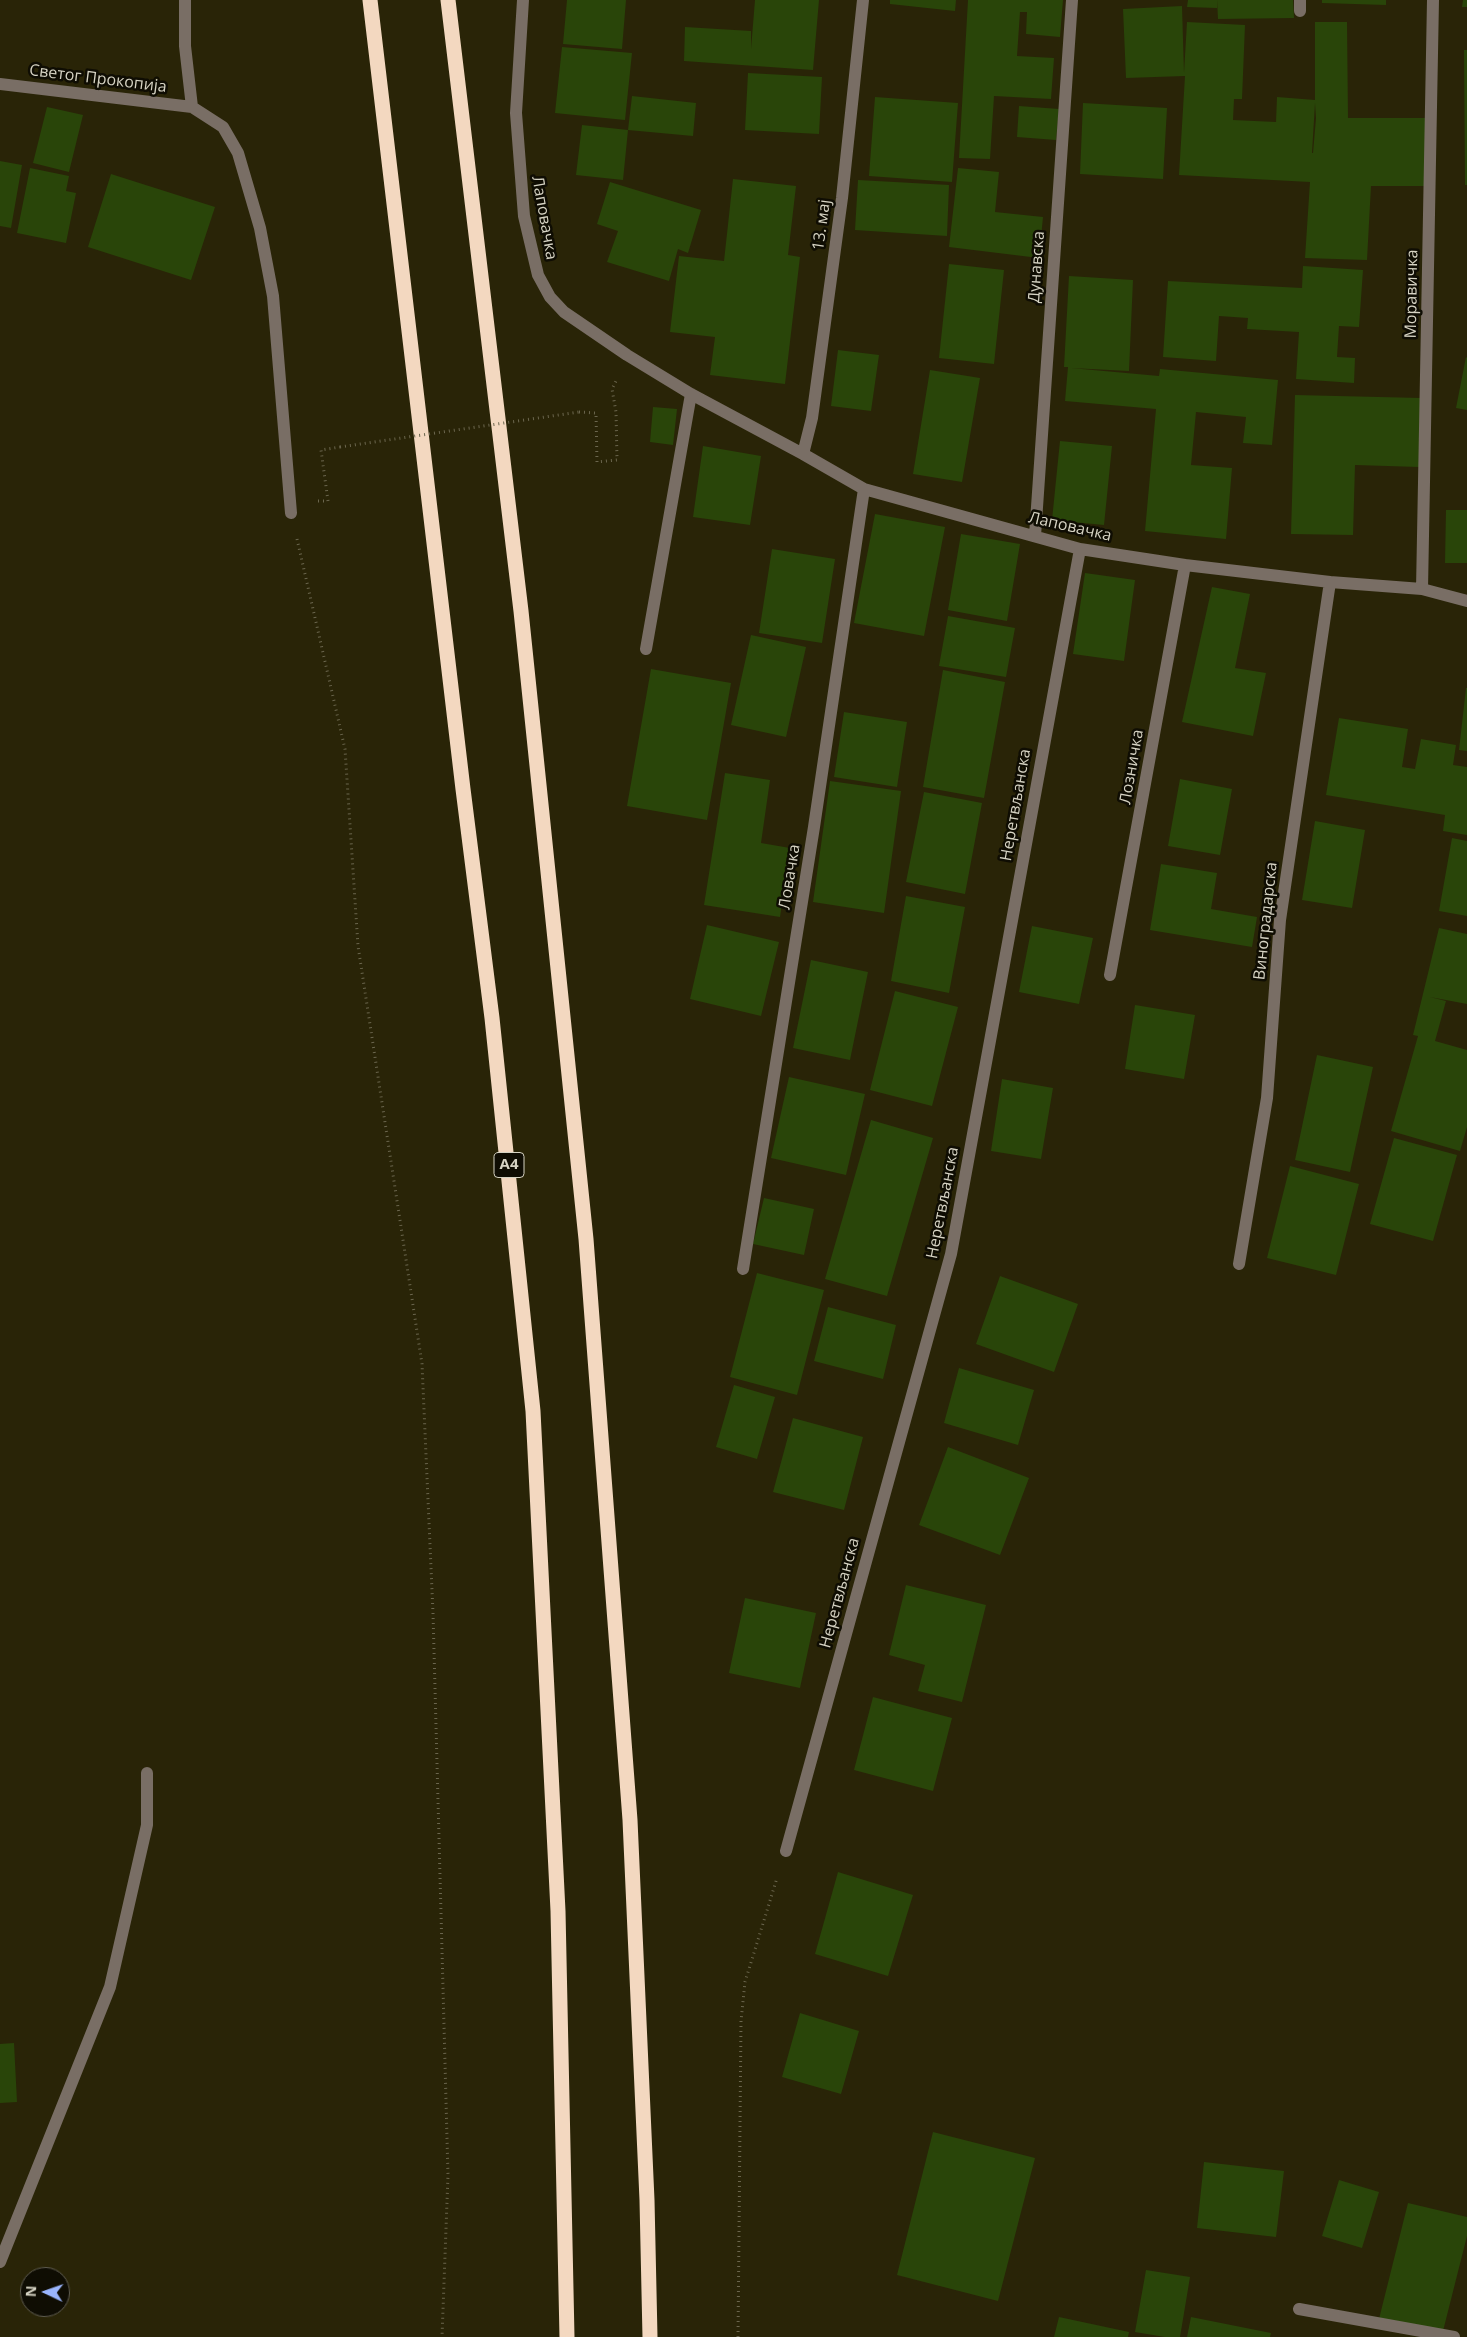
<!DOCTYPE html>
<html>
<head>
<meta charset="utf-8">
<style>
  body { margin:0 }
  #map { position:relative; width:1467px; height:2337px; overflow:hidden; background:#292407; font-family:"Open Sans",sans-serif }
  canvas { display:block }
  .north { position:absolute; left:20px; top:2267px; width:50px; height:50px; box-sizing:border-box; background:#0f0d03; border:1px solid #5f5c50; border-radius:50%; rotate:273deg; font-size:14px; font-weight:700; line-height:20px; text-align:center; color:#d6d3c3 }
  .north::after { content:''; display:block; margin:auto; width:18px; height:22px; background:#9ab5fd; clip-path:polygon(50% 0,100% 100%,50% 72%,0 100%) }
</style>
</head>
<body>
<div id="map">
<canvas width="1467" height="2337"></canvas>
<div class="north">N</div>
</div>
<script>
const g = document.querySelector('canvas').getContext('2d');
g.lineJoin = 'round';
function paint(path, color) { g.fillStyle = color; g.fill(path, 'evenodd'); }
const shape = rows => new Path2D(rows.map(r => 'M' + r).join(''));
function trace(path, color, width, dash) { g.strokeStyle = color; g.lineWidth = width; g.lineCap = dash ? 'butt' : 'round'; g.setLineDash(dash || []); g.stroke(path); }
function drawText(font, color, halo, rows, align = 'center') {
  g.font = font + ' "Open Sans",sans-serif'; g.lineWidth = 5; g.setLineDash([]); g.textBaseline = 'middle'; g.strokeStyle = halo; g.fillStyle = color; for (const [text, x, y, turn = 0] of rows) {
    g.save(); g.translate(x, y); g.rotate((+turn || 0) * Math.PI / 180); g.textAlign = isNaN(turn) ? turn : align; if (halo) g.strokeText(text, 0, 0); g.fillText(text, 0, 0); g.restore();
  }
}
paint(shape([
  [567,0,626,0,622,49,563,44],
  [755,0,819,0,813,70,684,61,685,27,751,31,751,49],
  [890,0,956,0,955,11,890,4],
  [968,0,1063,0,1060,37,1026,34,1027,12,1020,12,1017,56,1054,58,1051,99,994,96,990,159,959,158],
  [1188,0,1217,0,1217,8,1187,7],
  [1217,0,1293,0,1294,18,1218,19],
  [1322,0,1386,0,1386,5,1322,3],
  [1463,0,1467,0,1467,7,1462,7],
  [1182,6,1184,73,1187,22,1245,25,1242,99,1234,99,1233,120,1276,122,1277,97,1315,100,1315,22,1347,22,1348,118,1427,118,1427,186,1371,186,1367,260,1305,258,1310,182,1179,175,1185,76,1126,78,1123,9],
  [1315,103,1316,118,1313,153,1312,153],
  [562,47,632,53,625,120,555,113],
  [1464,50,1467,50,1467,185,1465,185],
  [748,73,822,77,819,134,745,130],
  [632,96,696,103,693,136,628,130],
  [875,97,958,103,952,182,869,176],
  [1083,103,1167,108,1163,179,1080,174],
  [1019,106,1059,109,1056,140,1017,137],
  [47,107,83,115,69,172,33,163],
  [582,125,628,130,623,180,576,175],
  [0,161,22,165,11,228,0,226],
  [30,168,69,176,66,191,76,193,66,243,17,233],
  [958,168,999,172,995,212,1043,217,1039,258,949,247],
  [111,174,215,207,191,280,88,247],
  [733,179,796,186,788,255,800,257,785,384,710,375,715,337,670,332,679,256,724,261],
  [858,180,949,185,947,236,855,230],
  [610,182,701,210,688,253,678,249,669,281,607,262,618,231,597,224],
  [949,264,1004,270,994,364,939,358],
  [1303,266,1363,270,1359,327,1339,326,1337,357,1355,358,1354,383,1296,379,1299,332,1247,329,1248,318,1219,316,1216,361,1163,357,1168,281,1302,288],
  [1069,276,1133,280,1129,371,1071,368,1159,376,1160,369,1278,380,1272,445,1243,443,1246,417,1196,412,1191,465,1232,468,1226,539,1145,531,1156,409,1065,401,1068,367,1064,367],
  [838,350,879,355,871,411,831,406],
  [1466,357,1467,358,1467,410,1456,408],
  [930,370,980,378,962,482,913,474],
  [1295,395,1421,398,1419,467,1355,465,1353,535,1291,534],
  [653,407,677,409,673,445,650,442],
  [1060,441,1112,446,1104,525,1052,520],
  [703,446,761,456,750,525,693,517],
  [1446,510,1467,510,1467,563,1445,563],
  [875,514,945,527,924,636,854,623],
  [961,534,1020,544,1007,621,948,610],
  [772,549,835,559,822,643,759,633],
  [1085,573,1135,580,1124,661,1073,654],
  [1212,587,1250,594,1235,668,1266,673,1253,736,1182,722],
  [948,616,1015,628,1006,677,939,666],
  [751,635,806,647,786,737,731,725],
  [651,669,731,683,707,820,627,806],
  [943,670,1005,682,984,798,923,787],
  [1466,688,1467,688,1467,751,1459,750],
  [844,712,907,722,897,787,834,777],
  [1339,718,1408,729,1402,767,1415,769,1421,739,1456,745,1453,765,1467,767,1467,835,1443,831,1445,815,1326,795],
  [725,773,770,780,761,843,790,848,780,917,704,905],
  [1180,779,1232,789,1220,855,1168,846],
  [830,781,901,791,884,913,813,902],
  [924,792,982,803,965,894,906,882],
  [1315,821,1365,830,1352,908,1302,900],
  [1452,838,1467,841,1467,916,1439,911],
  [1161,864,1217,873,1211,909,1257,917,1252,947,1150,930],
  [906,896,965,907,949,993,891,981],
  [707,925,779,942,761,1016,690,999],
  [1032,926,1093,938,1079,1004,1019,992],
  [1439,928,1467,934,1467,1004,1430,997,1446,1001,1435,1041,1467,1050,1467,1127,1460,1151,1391,1131,1418,1036,1413,1035],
  [811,960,868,972,850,1060,793,1048],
  [895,991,958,1007,932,1106,870,1090],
  [1135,1005,1195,1015,1184,1079,1125,1069],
  [1317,1055,1373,1067,1350,1172,1295,1160],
  [789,1077,865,1094,846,1175,771,1158],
  [1002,1079,1053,1088,1041,1159,991,1151],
  [871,1120,933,1138,887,1296,825,1279],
  [1394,1138,1457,1155,1433,1241,1370,1224],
  [1290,1166,1359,1184,1336,1275,1267,1258],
  [764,1198,814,1209,804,1255,753,1244],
  [757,1273,824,1290,797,1395,730,1377],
  [1000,1276,1078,1304,1054,1372,976,1344],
  [828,1307,896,1325,883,1379,814,1361],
  [959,1368,1034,1390,1018,1445,944,1423],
  [734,1385,775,1397,757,1459,716,1447],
  [793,1418,863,1437,844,1510,773,1492],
  [948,1447,1029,1478,1000,1555,919,1525],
  [906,1585,986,1605,962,1702,918,1691,925,1665,889,1655],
  [745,1598,816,1613,800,1688,729,1673],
  [873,1697,952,1718,933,1791,854,1770],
  [838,1872,913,1895,888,1976,815,1954],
  [800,2013,859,2031,841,2094,782,2077],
  [14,2043,17,2102,0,2103,0,2044],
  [933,2132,1035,2158,998,2301,897,2275],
  [1204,2162,1284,2171,1276,2237,1197,2228],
  [1339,2180,1379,2192,1362,2248,1322,2236],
  [1408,2203,1467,2217,1467,2236,1442,2335,1379,2319],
  [1146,2270,1190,2277,1180,2337,1165,2337,1135,2332],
  [1059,2317,1129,2332,1128,2337,1054,2337],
  [1191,2317,1271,2333,1270,2337,1187,2337]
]), '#294509');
trace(shape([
  [579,412,596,413,597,462,617,460,616,412,612,389,616,381],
  [318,501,328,501,321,450,340,447],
  [297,539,345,749,358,946,422,1364,433,1613,448,2175,442,2337],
  [738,2337,741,2021,745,1982,777,1878]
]), '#6b664e', 3, [1, 4]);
trace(shape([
  [185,0,185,46,192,107],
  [523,0,516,113,524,216,538,275,550,297,564,312,627,355,691,394,803,454,864,489,1080,549,1185,565,1330,582,1422,589,1467,601],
  [1300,11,1300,0],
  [0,84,192,107,223,127,238,153,260,228,273,296,291,513],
  [803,454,812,418,842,198,863,0],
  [1035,536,1072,0],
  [1422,589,1433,0],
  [646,649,691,394],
  [1110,975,1185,565],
  [1239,1264,1267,1098,1280,920,1330,582],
  [743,1269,814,827,864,489],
  [786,1851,951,1254,1080,549],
  [0,2262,110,1987,147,1825,147,1773],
  [1299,2309,1454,2337]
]), '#796e65', 12);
trace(shape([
  [370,0,463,789,492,1018,533,1411,558,1911,567,2337],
  [448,0,521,611,586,1239,630,1820,647,2200,650,2337]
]), '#f3d8c0', 15);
trace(shape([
  [340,447,579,412]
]), '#6b664e', 3, [1, 4]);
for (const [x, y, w] of [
  [509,1165,30]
]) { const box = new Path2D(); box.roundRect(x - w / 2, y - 12.5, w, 25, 4); g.fillStyle = '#0f0d03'; g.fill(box); trace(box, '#d6d3c3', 1); }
drawText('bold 15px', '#d6d3c3', null, [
  ["A4",509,1165]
]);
drawText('16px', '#d6d3c3', '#0f0d03', [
  ["Светог Прокопија",98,79,7],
  ["Лаповачка",544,218,80],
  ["13. мај",822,225,-82],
  ["Дунавска",1037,267,-86],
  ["Моравичка",1412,294,-89],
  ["Лаповачка",1070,527,13],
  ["Лозничка",1132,767,-80],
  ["Неретвљанска",1016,805,-80],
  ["Ловачка",790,877,-81],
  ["Виноградарска",1266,921,-84],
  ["Неретвљанска",943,1203,-79],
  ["Неретвљанска",840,1593,-75]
]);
</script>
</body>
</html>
